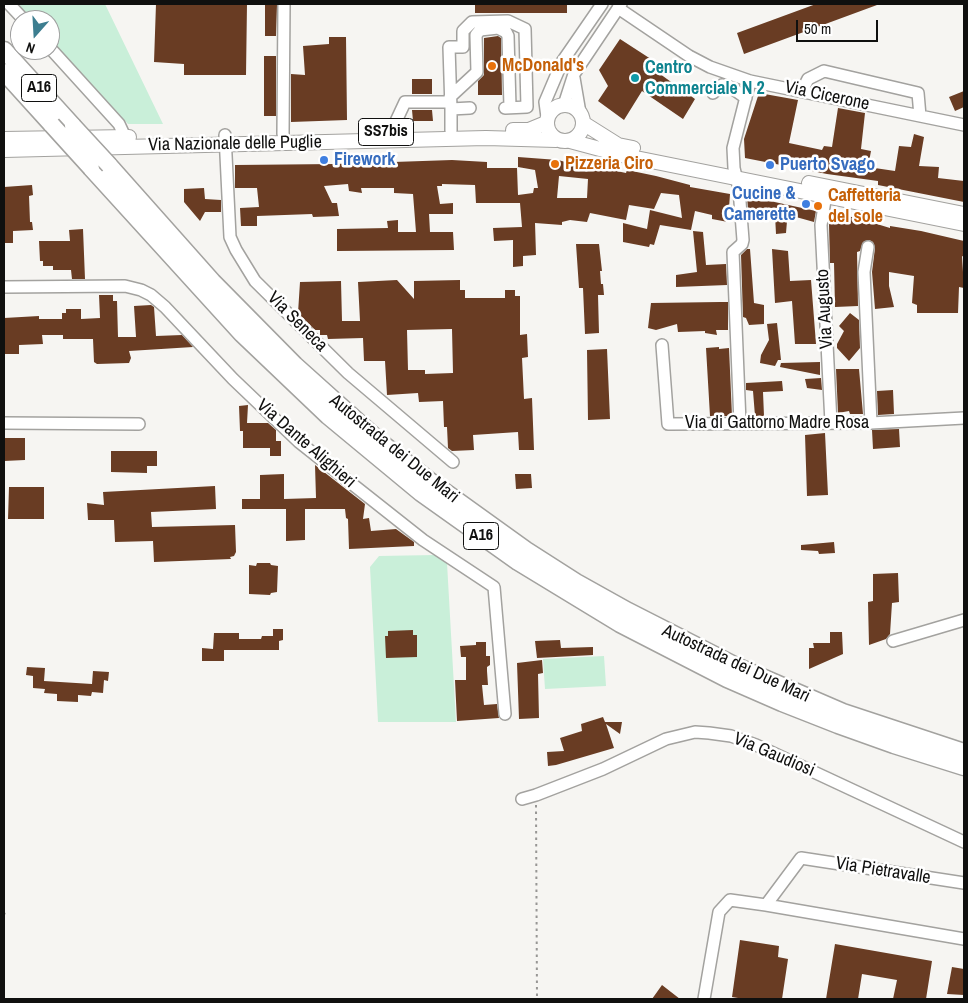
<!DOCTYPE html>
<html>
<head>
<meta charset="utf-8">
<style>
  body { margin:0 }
  #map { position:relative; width:968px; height:1003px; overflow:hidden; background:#f6f5f2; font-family:"Archivo Narrow",sans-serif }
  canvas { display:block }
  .frame { position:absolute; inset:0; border:5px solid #10100f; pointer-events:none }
  .north { position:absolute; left:10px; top:10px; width:50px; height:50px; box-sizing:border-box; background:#fff; border:1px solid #9f9f9f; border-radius:50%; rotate:199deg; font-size:14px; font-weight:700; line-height:20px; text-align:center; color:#10100f }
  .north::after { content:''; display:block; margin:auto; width:18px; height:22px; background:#3d7e90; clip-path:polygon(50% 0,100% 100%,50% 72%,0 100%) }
  .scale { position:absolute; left:796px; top:20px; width:82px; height:22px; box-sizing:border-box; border:2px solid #10100f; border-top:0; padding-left:6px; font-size:15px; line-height:18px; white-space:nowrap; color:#10100f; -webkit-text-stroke:4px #fff; paint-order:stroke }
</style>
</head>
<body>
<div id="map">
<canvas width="968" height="1003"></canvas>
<div class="frame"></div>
<div class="north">N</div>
<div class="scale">50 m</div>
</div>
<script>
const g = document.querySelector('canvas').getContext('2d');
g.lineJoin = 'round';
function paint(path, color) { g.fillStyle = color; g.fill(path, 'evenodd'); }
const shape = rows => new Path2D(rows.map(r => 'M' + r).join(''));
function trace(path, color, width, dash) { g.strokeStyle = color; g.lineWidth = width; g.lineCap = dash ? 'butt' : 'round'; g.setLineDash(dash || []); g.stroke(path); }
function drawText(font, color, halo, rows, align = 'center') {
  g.font = font + ' "Archivo Narrow",sans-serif'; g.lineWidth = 5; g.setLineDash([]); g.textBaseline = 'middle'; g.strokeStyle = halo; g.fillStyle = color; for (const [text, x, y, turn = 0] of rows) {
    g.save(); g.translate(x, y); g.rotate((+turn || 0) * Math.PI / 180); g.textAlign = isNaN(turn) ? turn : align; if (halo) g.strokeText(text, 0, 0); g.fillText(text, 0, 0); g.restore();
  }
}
paint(shape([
  [18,4,105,4,163,124,128,124,50,39,50,20,33,20],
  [435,555,447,563,456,722,378,722,370,567,379,556],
  [604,656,606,686,545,689,543,659]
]), '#c9efd9');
paint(shape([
  [156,4,247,4,246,75,184,75,184,64,154,62],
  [265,4,277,4,276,36,265,36],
  [475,4,567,4,567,13,475,13],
  [816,4,877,5,744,54,737,33],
  [498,36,501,38,502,95,478,95,478,81,484,75,484,38],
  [329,37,346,37,347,120,291,122,291,74,305,75,303,46,329,44],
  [620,39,657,63,653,69,695,99,683,119,642,91,624,120,598,101,608,86,599,70],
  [264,56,276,56,276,116,264,116],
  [412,79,432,79,432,94,412,94],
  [964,91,964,107,955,111,949,97],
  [759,93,798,100,789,143,822,150,824,146,832,147,838,108,865,113,861,149,871,151,868,167,895,171,899,146,911,147,914,134,924,137,919,166,939,167,938,178,964,181,964,202,878,185,878,181,827,174,745,158,744,139],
  [412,110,432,110,433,121,413,121],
  [518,157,558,160,588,168,588,165,626,173,627,170,656,176,690,185,690,187,730,194,728,222,712,219,712,215,695,211,691,230,660,225,654,245,650,244,649,247,623,242,623,223,647,229,650,210,682,218,679,195,661,193,654,209,629,205,626,220,590,213,587,222,570,220,562,222,562,225,535,223,536,255,523,256,523,266,513,267,513,240,494,241,493,228,522,227,520,203,476,203,475,185,442,184,442,186,437,186,440,204,453,203,453,214,429,214,430,232,453,232,454,250,337,251,337,229,388,228,387,221,398,220,398,232,416,232,413,194,394,193,394,188,361,188,362,193,349,191,348,184,324,186,332,203,337,203,339,216,313,217,312,214,257,216,257,226,241,226,240,208,259,207,257,188,235,188,235,165,335,164,452,160,487,162,487,168,517,168,518,195,533,193,534,188,538,188,535,170,518,167],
  [559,176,588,179,587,198,557,198],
  [32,185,33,195,29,196,30,222,32,222,33,230,13,231,13,243,4,243,4,187],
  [204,188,205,199,221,200,221,212,205,212,200,221,184,202,184,189],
  [747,196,816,211,814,222,796,217,794,220,787,221,786,233,776,234,775,215,748,209],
  [831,213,857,218,890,228,890,226,921,231,964,241,964,257,962,256,964,288,959,287,958,313,917,313,917,305,912,303,914,276,889,272,889,286,894,307,875,309,872,272,875,248,873,242,869,240,863,242,860,251,857,252,858,306,835,307,834,263,830,263,829,225],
  [83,229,85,279,72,279,71,270,53,270,53,266,43,266,43,261,40,261,39,241,70,241,69,230],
  [693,231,703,232,706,265,726,264,727,285,676,287,676,275,697,272],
  [576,244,599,244,602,271,600,271,601,284,603,284,604,295,598,295,599,333,585,334,583,288,579,288],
  [747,249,750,249,754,303,764,305,764,324,749,325,746,318,743,317,741,255],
  [772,249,788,251,790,281,811,280,816,344,795,344,792,301,775,303],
  [397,280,414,299,414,281,460,280,460,290,465,290,465,298,505,298,505,290,515,290,515,296,520,296,520,335,527,334,528,357,522,358,524,399,532,398,534,450,519,450,518,432,473,435,474,450,452,451,448,448,447,427,444,427,443,401,419,402,418,393,387,395,385,361,364,361,363,338,328,339,327,335,320,335,320,330,315,330,298,313,300,282,341,281,342,321,360,321,358,282],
  [452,329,453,373,425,374,425,370,408,370,407,330],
  [99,295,113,295,113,301,117,301,118,337,136,337,134,306,151,305,154,307,156,336,182,335,193,347,129,351,131,358,129,363,97,364,94,362,93,339,63,339,63,335,42,335,43,344,19,345,19,354,4,354,4,318,39,316,39,319,62,319,62,313,66,313,66,309,81,309,81,319,100,318],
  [720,302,728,302,728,330,716,330,717,335,705,333,705,331,678,332,677,324,656,330,648,328,651,303],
  [850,313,859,320,860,348,849,361,837,348,837,344,844,331,839,326],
  [777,323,781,360,778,360,775,366,760,363,761,355,769,340,767,324],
  [719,347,719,349,729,348,732,416,710,416,706,348],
  [607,349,610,419,588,420,587,350],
  [820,362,820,375,780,367,781,363],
  [836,369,859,369,863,414,850,414,849,411,838,413],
  [821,378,822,390,807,388,805,379],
  [782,381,783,391,763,392,764,416,755,416,753,391,746,390,746,383],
  [893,390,894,414,878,415,877,391],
  [248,405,247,423,268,423,276,430,276,441,281,441,281,456,270,456,270,448,243,448,243,431,240,431,239,406],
  [899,429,900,447,873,449,872,430],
  [825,433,828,495,807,496,805,435],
  [4,438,25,438,25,460,4,461],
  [111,451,157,451,157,466,147,466,147,473,111,472],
  [315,465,365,504,363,519,369,518,371,531,396,529,414,542,414,546,349,549,348,519,346,518,345,509,305,509,305,540,286,541,286,509,242,509,242,499,260,499,260,475,284,474,284,499,316,498],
  [515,474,531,474,532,488,516,489],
  [215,486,216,509,151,512,152,527,235,525,236,552,234,556,230,557,231,559,154,562,153,541,115,542,114,520,88,520,87,503,104,505,103,492],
  [9,487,44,487,44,519,8,519],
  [834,542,835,553,819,554,818,551,801,550,801,545],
  [257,563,270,563,271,565,278,566,277,592,271,593,270,595,249,594,249,565,256,566],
  [898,573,899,602,892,603,890,634,886,639,869,645,868,602,873,601,873,574],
  [273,629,283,629,283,640,279,641,279,650,224,650,224,661,202,661,202,648,213,649,214,633,239,633,239,639,261,639,262,636,273,636],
  [413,630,413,635,417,635,417,657,386,658,385,636,388,636,388,631],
  [830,632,842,632,843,654,809,669,809,648,814,648,813,643,830,643],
  [560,640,561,648,593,647,593,655,537,658,535,641],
  [476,642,486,642,486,656,490,656,490,665,487,667,487,671,488,685,482,685,484,705,497,704,499,718,457,721,455,680,466,680,466,657,461,657,460,646,476,645],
  [542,660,543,673,538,674,539,718,519,719,517,663],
  [27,667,45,668,44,681,92,684,93,671,109,672,108,681,104,680,103,693,92,692,91,696,78,695,78,702,57,701,57,694,44,693,45,689,33,688,33,676,26,675],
  [603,717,605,722,622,722,620,734,606,724,614,748,556,765,548,766,547,752,564,751,560,738,582,731,581,724],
  [740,940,779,946,778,957,788,959,782,999,744,999,732,997],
  [835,944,932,961,926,999,893,999,897,980,862,974,858,999,826,999],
  [952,967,964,969,964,995,947,994],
  [662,985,680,999,652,999]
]), '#693c23');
const minor = shape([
  [9,4,24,20],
  [618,8,689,56,710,67,750,81,964,125],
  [50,48,119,124,125,137],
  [574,78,580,113],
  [802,91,808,79,824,71,918,93,920,116],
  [713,93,722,85,729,86,746,98],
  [450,97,477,72,476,35,480,30,498,28,506,32,508,36,510,107],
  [564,105,574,74,621,4],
  [451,109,449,47,463,47,463,31,472,22,508,21,525,29,527,107,505,108],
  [547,117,545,102,562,62,602,4],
  [451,131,451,109,470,108],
  [391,132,405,102,450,102],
  [283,134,284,4],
  [225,135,230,237,236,250,255,281,348,373,453,462],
  [827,188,821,225,831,423],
  [868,247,864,272,871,423],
  [4,287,125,286,141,290,151,295,165,307,233,379,299,442,423,540,494,587,505,714],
  [662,345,668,424,871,423,964,418],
  [4,423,139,424],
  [740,423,733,252,742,244,743,240,739,189,734,168,733,148,750,81],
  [893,641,964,620],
  [522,799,536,795,603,769,666,739,695,732,709,733,731,736,756,745,964,842],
  [766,905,801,858,964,883],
  [704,999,719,912,730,900,766,905,964,939]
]);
const major = shape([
  '547 123a18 18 0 1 1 36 0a18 18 0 1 1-36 0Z',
  [583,123,618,145,633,148],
  [513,130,529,130,546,123],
  [4,139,129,137],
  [570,141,626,156,964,224],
  [4,150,486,138,556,140],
  [809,183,964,214]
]);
const highway = shape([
  [4,50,73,126],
  [4,72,52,125],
  [109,165,213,282,295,365,383,444,430,481,526,550,576,582,628,611,734,665,843,712,964,752],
  [91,168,242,334,328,416,421,493,518,562,620,624,727,679,782,703,838,725,894,745,964,767]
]);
trace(minor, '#a3a29f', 14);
trace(major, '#a3a29f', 16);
trace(highway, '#a3a29f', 19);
trace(shape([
  [536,805,537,999],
  [4,915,5,912]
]), '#979694', 2, [2.5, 4]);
trace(minor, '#fff', 11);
trace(major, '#fff', 14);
trace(highway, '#fff', 16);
const highwayBridge = shape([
  [52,125,91,168],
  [73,126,109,165]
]);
trace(highwayBridge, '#a3a29f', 19, []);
trace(highwayBridge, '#fff', 16);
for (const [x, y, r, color] of [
  [492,66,5,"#e8710a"],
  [635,78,5,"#0f9aa8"],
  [324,160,5,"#3f7fe0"],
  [555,164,5,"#e8710a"],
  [770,165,5,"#3f7fe0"],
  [806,204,5,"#3f7fe0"],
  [818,206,5,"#e8710a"]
]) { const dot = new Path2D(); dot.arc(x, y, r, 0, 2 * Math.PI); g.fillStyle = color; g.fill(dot); trace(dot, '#fff', 2); }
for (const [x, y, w] of [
  [39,88,35],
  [386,132,55],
  [481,536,35]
]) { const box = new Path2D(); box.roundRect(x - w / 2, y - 13.5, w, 27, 4); g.fillStyle = '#fff'; g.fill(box); trace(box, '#10100f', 1); }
drawText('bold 16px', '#10100f', null, [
  ["A16",39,88],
  ["SS7bis",386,132],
  ["A16",481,536]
]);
drawText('bold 18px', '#c56008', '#fff', [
  ["McDonald's",502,66],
  ["Pizzeria Ciro",565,164],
  ["Caffetteria",828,196],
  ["del sole",828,217]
], 'left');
drawText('bold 18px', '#0d838f', '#fff', [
  ["Centro",645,68],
  ["Commerciale N 2",645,89]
], 'left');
drawText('18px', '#10100f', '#fff', [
  ["Via Cicerone",827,96,12],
  ["Via Nazionale delle Puglie",235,144,-1],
  ["Via Augusto",825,309,-93],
  ["Via Seneca",297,322,45],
  ["Via di Gattorno Madre Rosa",777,423],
  ["Via Dante Alighieri",306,444,41],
  ["Autostrada dei Due Mari",394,449,39],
  ["Autostrada dei Due Mari",736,664,25],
  ["Via Gaudiosi",774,755,23],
  ["Via Pietravalle",883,871,9]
]);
drawText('bold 18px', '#366cbe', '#fff', [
  ["Firework",334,160],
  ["Puerto Svago",780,165],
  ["Cucine &",796,194,"right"],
  ["Camerette",796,215,"right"]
], 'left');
</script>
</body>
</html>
